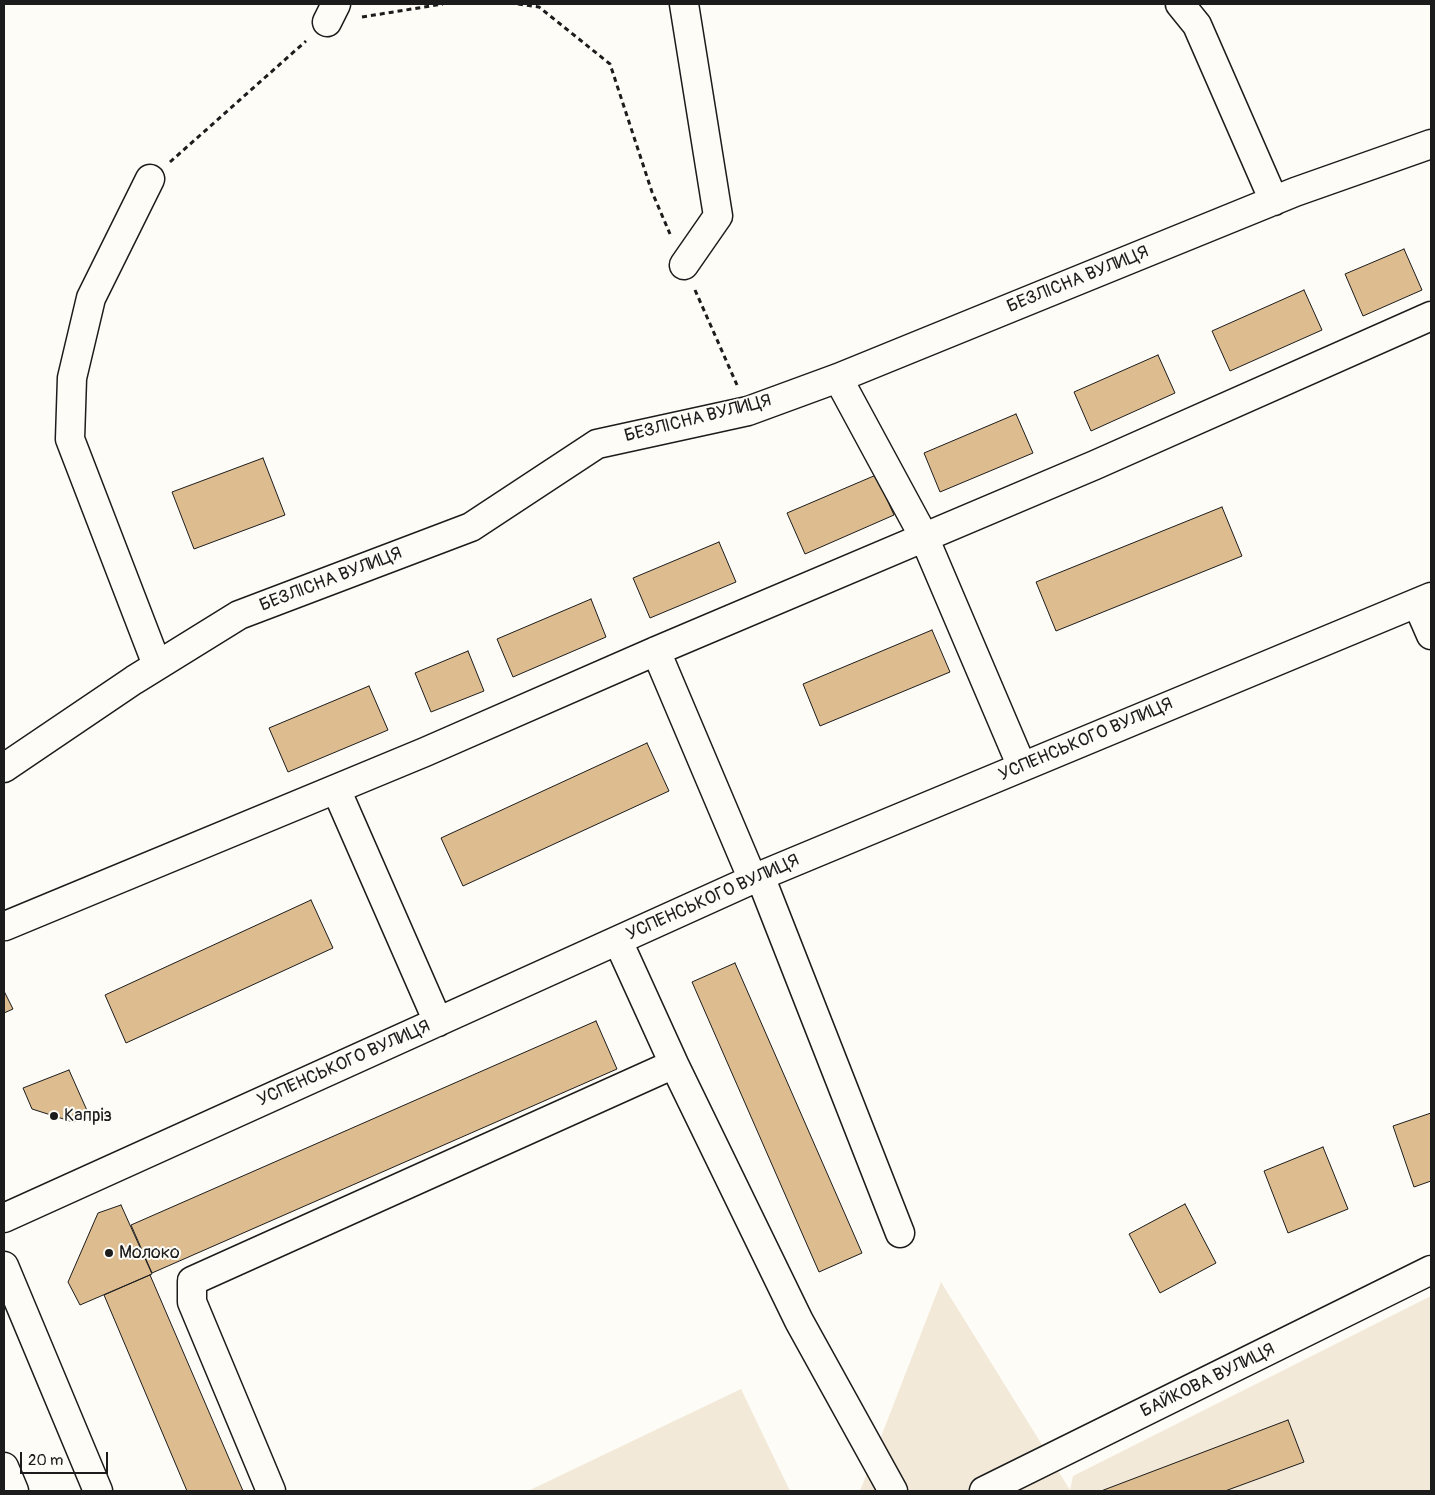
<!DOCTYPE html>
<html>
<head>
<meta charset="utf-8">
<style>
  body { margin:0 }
  #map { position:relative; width:1435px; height:1495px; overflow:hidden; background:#fdfcf7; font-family:Pangolin,sans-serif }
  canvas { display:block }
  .frame { position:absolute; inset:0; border:5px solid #1c1c1c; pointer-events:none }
  .scale { position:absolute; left:20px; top:1452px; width:88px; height:22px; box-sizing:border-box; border:2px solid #1c1c1c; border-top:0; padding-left:6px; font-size:15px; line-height:18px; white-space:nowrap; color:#1c1c1c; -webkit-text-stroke:4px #fdfcf7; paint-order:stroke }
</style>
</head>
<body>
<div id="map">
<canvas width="1435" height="1495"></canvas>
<div class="frame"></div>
<div class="scale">20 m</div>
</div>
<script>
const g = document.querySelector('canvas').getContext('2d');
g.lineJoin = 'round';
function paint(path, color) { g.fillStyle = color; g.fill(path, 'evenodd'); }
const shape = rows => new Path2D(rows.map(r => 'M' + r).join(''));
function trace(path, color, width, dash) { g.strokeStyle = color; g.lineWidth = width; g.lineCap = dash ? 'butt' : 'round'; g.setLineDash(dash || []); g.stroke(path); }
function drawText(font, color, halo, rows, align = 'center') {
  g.font = font + ' Pangolin,sans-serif'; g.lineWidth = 4; g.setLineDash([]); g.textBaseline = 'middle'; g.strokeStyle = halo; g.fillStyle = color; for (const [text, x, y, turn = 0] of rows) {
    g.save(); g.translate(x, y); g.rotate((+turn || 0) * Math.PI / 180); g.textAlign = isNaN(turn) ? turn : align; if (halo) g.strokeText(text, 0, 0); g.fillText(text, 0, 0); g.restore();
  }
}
paint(shape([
  [941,1282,1070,1490,1073,1476,1431,1296,1431,1491,860,1491],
  [741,1389,790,1491,528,1491]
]), '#f3e9d8');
const building = shape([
  [1404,249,1422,290,1363,316,1345,274,1404,249],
  [1304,290,1322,330,1230,371,1212,331,1304,290],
  [1158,355,1175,393,1091,431,1074,392,1158,355],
  [1016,414,1033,453,940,492,924,453,1016,414],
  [263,458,285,515,194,549,172,492,263,458],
  [876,475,894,515,805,554,787,513,876,475],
  [1222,507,1242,556,1056,631,1036,582,1222,507],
  [719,542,736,582,650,618,633,578,719,542],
  [591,599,606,637,513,677,497,639,591,599],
  [932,630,950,672,820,726,803,684,932,630],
  [468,651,484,691,431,712,415,673,468,651],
  [369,686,388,730,288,772,269,728,369,686],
  [647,743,669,791,463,886,441,838,647,743],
  [311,900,333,948,126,1043,105,995,311,900],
  [735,963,862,1253,819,1272,692,982,735,963],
  [4,991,13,1009,4,1013,4,991],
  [596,1021,617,1069,152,1273,131,1225,596,1021],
  [69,1070,89,1115,73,1122,32,1109,23,1088,69,1070],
  [1431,1113,1431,1181,1414,1187,1393,1126,1431,1113],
  [1323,1147,1348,1209,1288,1233,1264,1171,1323,1147],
  [1185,1204,1216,1263,1160,1293,1129,1234,1185,1204],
  [121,1205,152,1274,80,1305,68,1282,98,1213,121,1205],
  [150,1275,243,1491,187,1491,104,1295,150,1275],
  [1288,1420,1304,1462,1225,1491,1101,1491,1288,1420]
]);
paint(building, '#ddbc90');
trace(building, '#1c1c1c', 1);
const minor = shape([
  [1180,4,1197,25,1274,201],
  [327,22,336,4],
  [150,179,91,298,72,378,70,439,157,665],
  [684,265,718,216,684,4],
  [838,378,924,537,1022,767],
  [1417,603,1431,635],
  [656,651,753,880],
  [4,768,134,680,239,615,471,527,597,444,748,411,838,378,1295,192,1431,144],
  [336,789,438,1022],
  [760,876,900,1233],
  [4,925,5,926,425,752,656,651,1095,465,1431,316],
  [618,941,674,1064,799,1321,893,1491],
  [4,1218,760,876,1431,597],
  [4,1266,98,1491],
  [271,1491,192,1302,192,1281,674,1064],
  [984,1491,1431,1270]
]);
const major = shape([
  [4,1467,14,1491]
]);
trace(minor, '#1c1c1c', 31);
trace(major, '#1c1c1c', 31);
trace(shape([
  [518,4,539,7,610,64,652,192,670,234],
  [362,17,443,4],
  [170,162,306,41],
  [695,290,737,385]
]), '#1c1c1c', 3, [5, 4]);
trace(minor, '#fdfcf7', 28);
trace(major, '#fdfcf7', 28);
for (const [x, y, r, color] of [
  [54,1116,5,"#1c1c1c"],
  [109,1253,5,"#1c1c1c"]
]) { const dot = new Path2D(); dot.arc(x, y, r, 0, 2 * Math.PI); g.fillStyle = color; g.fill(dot); trace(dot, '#fdfcf7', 2); }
drawText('18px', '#1c1c1c', '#fdfcf7', [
  ["БЕЗЛІСНА ВУЛИЦЯ",1078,280,-22],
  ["БЕЗЛІСНА ВУЛИЦЯ",698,419,-14],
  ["БЕЗЛІСНА ВУЛИЦЯ",331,580,-21],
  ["УСПЕНСЬКОГО ВУЛИЦЯ",1086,740,-23],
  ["УСПЕНСЬКОГО ВУЛИЦЯ",713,898,-24],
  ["УСПЕНСЬКОГО ВУЛИЦЯ",344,1064,-24],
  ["БАЙКОВА ВУЛИЦЯ",1208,1381,-26]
]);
drawText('18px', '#1c1c1c', '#fdfcf7', [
  ["Капріз",64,1116],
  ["Молоко",119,1253]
], 'left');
</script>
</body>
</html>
